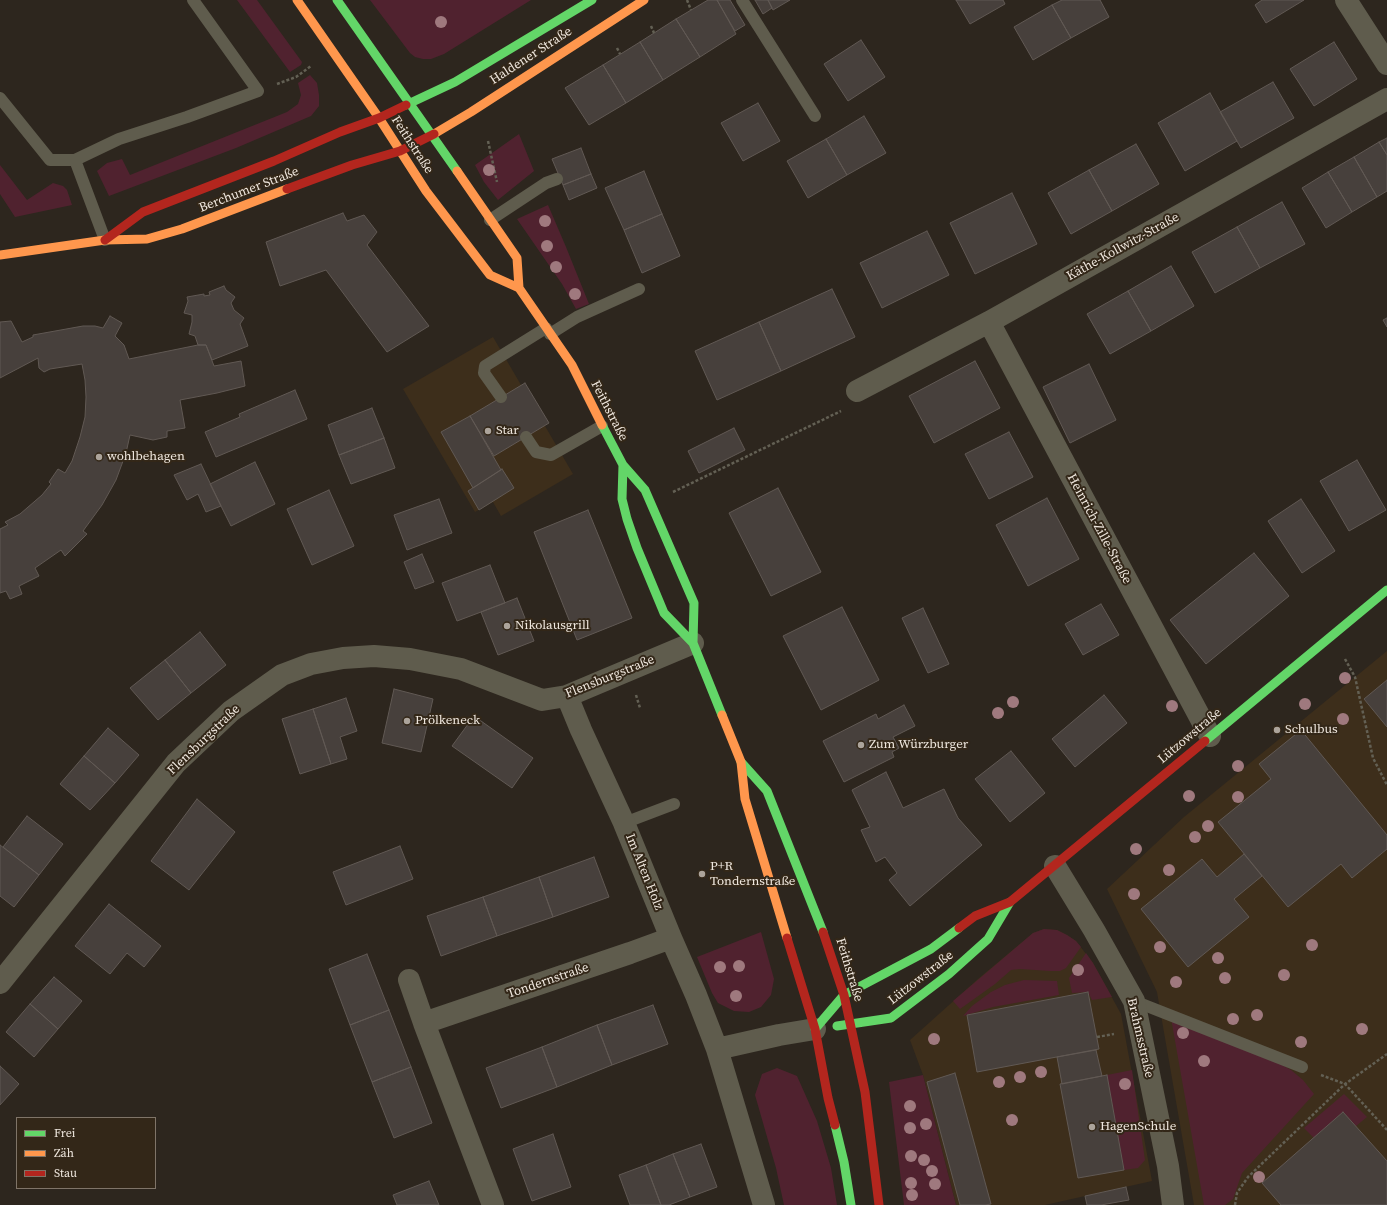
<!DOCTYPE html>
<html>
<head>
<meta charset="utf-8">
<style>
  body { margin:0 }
  #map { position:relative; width:1387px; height:1205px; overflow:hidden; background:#2d261e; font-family:"Source Serif 4",serif }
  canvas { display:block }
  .legend { position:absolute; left:16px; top:1117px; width:140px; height:72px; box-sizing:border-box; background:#332718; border:1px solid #7f7468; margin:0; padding:5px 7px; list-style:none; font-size:12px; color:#f0e8df }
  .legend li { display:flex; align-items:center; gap:8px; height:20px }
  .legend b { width:20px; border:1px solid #7f7468 }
</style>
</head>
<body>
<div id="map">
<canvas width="1387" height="1205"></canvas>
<ul class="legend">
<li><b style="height:5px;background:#63d668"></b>Frei</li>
<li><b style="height:5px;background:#ff974d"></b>Zäh</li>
<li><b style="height:5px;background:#b3261e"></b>Stau</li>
</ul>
</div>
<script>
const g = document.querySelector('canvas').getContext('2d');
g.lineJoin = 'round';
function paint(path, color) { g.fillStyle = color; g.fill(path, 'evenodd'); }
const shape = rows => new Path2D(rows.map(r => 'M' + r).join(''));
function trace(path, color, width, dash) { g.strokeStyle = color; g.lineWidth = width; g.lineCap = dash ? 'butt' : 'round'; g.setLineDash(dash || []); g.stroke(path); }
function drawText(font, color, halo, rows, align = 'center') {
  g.font = font + ' "Source Serif 4",serif'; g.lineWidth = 4; g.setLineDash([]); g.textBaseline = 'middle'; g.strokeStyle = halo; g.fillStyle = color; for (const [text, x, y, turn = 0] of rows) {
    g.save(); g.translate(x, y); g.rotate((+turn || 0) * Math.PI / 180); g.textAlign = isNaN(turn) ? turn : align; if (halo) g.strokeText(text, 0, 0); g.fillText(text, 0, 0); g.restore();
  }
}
paint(shape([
  [493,337,573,474,501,516,493,502,475,512,403,389],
  [1387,651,1387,1205,1194,1205,1157,992,1107,889,1184,817],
  [1044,929,1057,930,1067,935,1076,941,1093,963,1121,1014,1152,1181,1045,1205,956,1205,923,1075,910,1040,978,979,1033,933]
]), '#3d2e1b');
paint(shape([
  [237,0,257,0,302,62,301,65,290,72],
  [370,0,531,0,444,54,431,59,423,59,415,57,410,53],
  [310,75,317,83,319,95,319,106,311,116,236,148,109,196,97,171,107,163,122,159,130,175,287,112,298,104,301,95,298,83],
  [519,134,534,171,498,200,484,182,475,165],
  [0,165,27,200,53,183,63,186,67,190,72,205,15,217,0,194],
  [548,205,566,247,589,304,576,309,562,284,517,219],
  [1044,929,1057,930,1067,935,1076,941,1081,947,1066,968,1060,971,1050,971,1020,969,1011,970,995,984,960,1009,953,1001,1033,933],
  [761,932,774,979,771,995,761,1007,749,1012,734,1011,718,1003,712,993,697,957],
  [1086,953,1093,963,1112,997,1092,1000,1088,992,1072,993,1069,978],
  [1024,980,1057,981,1059,995,993,1007,963,1016,972,1006,991,992,1005,985],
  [1171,1018,1267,1056,1291,1070,1303,1080,1314,1094,1242,1173,1233,1199,1225,1205,1204,1205],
  [777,1068,797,1076,817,1121,831,1168,837,1205,784,1205,776,1168,755,1095,762,1074],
  [1132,1070,1145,1160,1138,1168,1124,1170,1107,1075],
  [923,1075,925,1083,956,1205,904,1205,889,1082],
  [1344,1094,1367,1117,1356,1126,1343,1112,1314,1138,1304,1128]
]), '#50222f');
const building = shape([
  [708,0,717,0,736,34,700,57,676,19,708,0],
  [717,0,730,0,745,25,735,31,717,0],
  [755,0,768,0,772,8,763,14,755,0],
  [768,0,790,0,773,10,768,0],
  [956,0,1003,0,1005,4,970,24,956,0],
  [1062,0,1100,0,1109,17,1071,38,1052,5,1062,0],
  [1262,0,1304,0,1266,23,1255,5,1262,0],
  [1052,5,1071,38,1033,60,1014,27,1052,5],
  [676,19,700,57,663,80,640,42,676,19],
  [861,40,885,77,848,101,824,64,861,40],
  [640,42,663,80,626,103,603,65,640,42],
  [1334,42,1357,79,1314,106,1290,69,1334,42],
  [603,65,626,103,589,125,565,88,603,65],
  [1273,82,1294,118,1241,148,1220,112,1273,82],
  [1210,93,1237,141,1185,171,1158,123,1210,93],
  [758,103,780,141,743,161,721,123,758,103],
  [864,116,886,153,847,175,826,139,864,116],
  [1387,138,1387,155,1379,142,1387,138],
  [826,139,847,175,808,198,787,161,826,139],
  [1379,142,1387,155,1387,191,1377,197,1354,157,1379,142],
  [1136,144,1159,184,1112,211,1089,170,1136,144],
  [581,148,591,174,563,185,552,159,581,148],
  [1354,157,1377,197,1352,212,1328,172,1354,157],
  [1089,170,1112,211,1071,234,1048,193,1089,170],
  [644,171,662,214,624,230,605,188,644,171],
  [1328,172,1352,212,1326,228,1302,188,1328,172],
  [591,174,597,188,569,200,563,185,591,174],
  [1012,193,1037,244,975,274,950,223,1012,193],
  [1282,202,1305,244,1260,268,1237,227,1282,202],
  [343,213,347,221,364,215,377,232,367,245,429,326,387,352,326,270,280,286,266,242,343,213],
  [662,214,680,256,642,273,624,230,662,214],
  [1237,227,1260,268,1215,293,1192,252,1237,227],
  [927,231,949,275,882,308,860,263,927,231],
  [1171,266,1194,306,1151,331,1128,291,1171,266],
  [224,286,226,290,235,297,231,303,234,310,244,318,240,324,248,346,212,360,206,345,198,345,195,336,189,334,192,322,192,315,184,313,188,301,187,297,204,294,204,296,210,295,209,292,224,286],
  [832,289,855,337,781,371,759,322,832,289],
  [1128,291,1151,331,1110,354,1087,314,1128,291],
  [110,316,122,323,115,336,124,345,129,359,198,345,206,345,214,366,241,361,245,386,217,393,180,400,185,428,167,431,167,437,153,440,130,435,126,453,116,480,102,505,83,531,87,534,65,556,61,550,35,568,39,576,19,586,22,594,10,599,6,591,0,593,0,529,8,525,5,522,20,514,42,495,51,484,49,482,58,469,65,473,72,461,80,437,85,417,86,397,85,380,82,364,50,369,44,372,39,368,38,358,0,378,0,322,11,321,22,342,33,337,33,335,83,326,95,326,103,328,110,316],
  [1387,318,1387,327,1383,320,1387,318],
  [759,322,781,371,717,400,695,351,759,322],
  [975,361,1000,408,934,443,909,396,975,361],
  [1089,364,1116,420,1070,443,1043,387,1089,364],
  [525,383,549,423,494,456,470,416,525,383],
  [295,390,307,419,216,457,205,432,240,417,239,414,295,390],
  [372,408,384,438,339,455,328,425,372,408],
  [470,416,501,470,473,488,441,432,470,416],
  [734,428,745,450,699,473,688,451,734,428],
  [1009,432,1033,477,989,499,965,454,1009,432],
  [384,438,395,468,351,484,339,455,384,438],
  [1357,460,1386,510,1349,531,1320,481,1357,460],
  [255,462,275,504,231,526,210,484,255,462],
  [201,464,221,506,206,512,198,494,187,500,174,475,201,464],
  [502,469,514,488,479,510,468,491,502,469],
  [778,488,821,572,771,596,729,513,778,488],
  [329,490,354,546,312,565,287,509,329,490],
  [1047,498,1079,559,1028,586,996,525,1047,498],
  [439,499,452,533,407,550,394,515,439,499],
  [1301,499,1335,551,1302,573,1268,521,1301,499],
  [588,510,632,618,577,640,534,532,588,510],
  [1254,553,1289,596,1206,664,1170,620,1254,553],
  [422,554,434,582,415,589,404,562,422,554],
  [490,565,505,603,457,621,442,583,490,565],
  [517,598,534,641,498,655,481,612,517,598],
  [1101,604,1119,635,1083,655,1065,624,1101,604],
  [842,607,879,680,821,710,783,636,842,607],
  [923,608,949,664,928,673,902,618,923,608],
  [200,632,226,665,191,693,165,660,200,632],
  [165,660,191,693,158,720,130,688,165,660],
  [1387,680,1387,727,1364,699,1387,680],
  [394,689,433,699,421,752,382,743,394,689],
  [1104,695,1127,723,1075,767,1052,739,1104,695],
  [346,698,357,731,340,737,347,759,331,764,313,709,346,698],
  [904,705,915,726,893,737,899,748,892,752,894,757,844,782,823,741,876,714,878,719,904,705],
  [313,709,331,764,300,774,282,719,313,709],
  [474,716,533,758,512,788,452,746,474,716],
  [108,728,139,755,115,783,84,756,108,728],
  [1301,730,1387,835,1387,849,1352,878,1341,864,1288,907,1218,822,1271,779,1259,764,1301,730],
  [1011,751,1045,793,1010,822,975,779,1011,751],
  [84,756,115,783,90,810,60,784,84,756],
  [886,772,903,808,944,789,958,818,982,845,910,906,889,880,897,873,885,857,876,862,861,830,870,827,852,790,886,772],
  [197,799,235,832,189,890,151,861,197,799],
  [27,816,63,844,39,875,3,847,27,816],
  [0,845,39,875,14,907,0,896,0,845],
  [400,846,413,879,346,905,333,872,400,846],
  [1244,854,1262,876,1234,899,1249,917,1188,967,1141,909,1202,859,1217,877,1244,854],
  [594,857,609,897,553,917,539,877,594,857],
  [539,877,553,917,497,936,483,897,539,877],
  [483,897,497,936,441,956,427,916,483,897],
  [109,904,161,946,144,967,127,953,110,974,75,946,109,904],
  [367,954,389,1010,350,1025,329,969,367,954],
  [54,977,82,1001,58,1029,30,1004,54,977],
  [1088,992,1099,1049,977,1072,967,1015,1088,992],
  [30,1004,58,1029,34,1057,6,1032,30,1004],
  [653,1005,668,1044,612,1065,597,1025,653,1005],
  [389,1010,411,1067,372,1082,350,1025,389,1010],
  [597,1025,612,1065,557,1087,542,1047,597,1025],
  [542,1047,557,1087,501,1108,486,1068,542,1047],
  [1096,1050,1102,1076,1062,1084,1057,1057,1096,1050],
  [0,1066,19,1084,0,1105,0,1066],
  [411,1067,432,1123,394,1138,372,1082,411,1067],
  [955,1073,991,1204,985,1205,960,1205,927,1082,955,1073],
  [1107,1075,1124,1170,1078,1178,1060,1084,1107,1075],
  [1343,1112,1387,1161,1387,1205,1281,1205,1262,1183,1343,1112],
  [553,1134,571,1187,532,1201,513,1149,553,1134],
  [701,1144,717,1187,690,1197,673,1154,701,1144],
  [673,1154,690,1197,669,1205,661,1205,646,1165,673,1154],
  [646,1165,661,1205,630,1205,619,1175,646,1165],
  [429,1181,439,1205,397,1205,393,1195,429,1181],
  [1126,1187,1129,1200,1101,1205,1087,1205,1085,1196,1126,1187]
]);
paint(building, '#47403c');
trace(building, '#615954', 1);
trace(shape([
  [687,0,691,10],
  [651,26,654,33],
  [617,48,620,54],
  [277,84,296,77,311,66],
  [488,141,497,182],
  [673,492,841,411],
  [1345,659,1355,677,1373,758,1387,785],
  [636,695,640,708],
  [1097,1037,1114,1034],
  [1321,1075,1345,1084,1387,1130],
  [1235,1205,1237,1193,1248,1177,1345,1084,1387,1054]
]), '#636054', 2.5, [3, 2]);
trace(shape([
  [742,0,815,116],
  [0,98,50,160,75,160,105,240],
  [75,160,119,139,187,117,258,91,193,0],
  [490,220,546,183,557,179],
  [550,334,577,317,639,289],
  [501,397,484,373,485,366,546,328],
  [526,437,536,452,551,455,602,426],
  [624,823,674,804],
  [1134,1001,1302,1067]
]), '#5f5c4d', 12);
trace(shape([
  [1346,0,1387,64],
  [989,322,1210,736],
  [857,391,989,322,1387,99],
  [567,696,581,730,624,823,671,938,696,995,717,1049,764,1205],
  [1055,866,1094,930,1134,1001,1168,1166,1173,1205],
  [409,980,424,1023,493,1205],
  [0,983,176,763,231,711,282,675,311,664,343,658,374,656,410,659,461,669,542,700,567,696,693,643],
  [424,1023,630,953,671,938],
  [717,1049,779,1035,815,1029]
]), '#5f5c4d', 22);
trace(shape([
  [337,0,457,171],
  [406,105,455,82,592,0],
  [602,425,623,465,645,490,694,603,693,643],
  [623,465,622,499,627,519,637,548,664,613,693,643,722,715],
  [1205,741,1387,590],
  [741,762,767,791,823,932],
  [837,1026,891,1018,949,974,988,939,1010,902],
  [815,1029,844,995,931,949,959,928],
  [835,1125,844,1162,851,1205]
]), '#63d668', 9);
trace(shape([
  [297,0,379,118,426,191,490,275,519,288],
  [434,134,471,112,644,0],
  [457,171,517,258,519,288,572,365,602,425],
  [0,255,105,240,147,239,182,229,287,189],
  [722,715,741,762,745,799,787,938]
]), '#ff974d', 9);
trace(shape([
  [287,189,352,165,400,151,434,134],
  [105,240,143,212,274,161,340,132,379,118,406,105],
  [959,928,975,916,1010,902,1205,741],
  [823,932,844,995,865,1092,879,1205],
  [787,938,815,1029,828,1098,835,1125]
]), '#b3261e', 9);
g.fillStyle = '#9f797e';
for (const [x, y] of [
  [441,22],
  [489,170],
  [545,221],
  [547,246],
  [556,267],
  [575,294],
  [1345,678],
  [1013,702],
  [1305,704],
  [1172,706],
  [998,713],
  [1343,719],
  [1238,766],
  [1189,796],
  [1238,797],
  [1208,826],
  [1195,837],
  [1136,849],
  [1169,870],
  [1134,894],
  [1312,945],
  [1160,947],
  [1218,958],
  [739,966],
  [720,967],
  [1078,970],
  [1284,975],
  [1225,978],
  [1176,982],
  [736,996],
  [1257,1015],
  [1233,1019],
  [1362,1029],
  [1183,1033],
  [934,1039],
  [1301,1042],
  [1204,1061],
  [1041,1072],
  [1020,1077],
  [999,1082],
  [1125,1084],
  [910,1106],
  [1012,1120],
  [926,1124],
  [910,1128],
  [911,1156],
  [924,1160],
  [932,1171],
  [1259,1177],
  [911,1183],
  [935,1184],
  [912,1195]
]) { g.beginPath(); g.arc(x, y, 6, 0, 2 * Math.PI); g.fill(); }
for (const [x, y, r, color] of [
  [488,431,4,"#aca49b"],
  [99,457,4,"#aca49b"],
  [507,626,4,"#aca49b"],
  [407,721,4,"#aca49b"],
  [1277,730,4,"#aca49b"],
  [861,745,4,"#aca49b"],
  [702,874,4,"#aca49b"],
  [1092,1127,4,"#aca49b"]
]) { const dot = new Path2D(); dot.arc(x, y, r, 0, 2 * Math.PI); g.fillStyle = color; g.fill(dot); trace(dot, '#332718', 1.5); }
drawText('13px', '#f0e8df', '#332718', [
  ["Haldener Straße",531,56,-33],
  ["Feithstraße",412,145,57],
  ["Berchumer Straße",249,190,-21],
  ["Käthe-Kollwitz-Straße",1123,247,-29],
  ["Feithstraße",609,411,63],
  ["Heinrich-Zille-Straße",1099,529,62],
  ["Flensburgstraße",610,677,-22],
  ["Lützowstraße",1190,736,-40],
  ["Flensburgstraße",204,740,-44],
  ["Im Alten Holz",644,872,68],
  ["Feithstraße",849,970,73],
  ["Lützowstraße",921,978,-38],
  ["Tondernstraße",548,981,-19],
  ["Brahmsstraße",1140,1038,77]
]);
drawText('13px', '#f0e8df', '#332718', [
  ["Star",496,431],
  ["wohlbehagen",107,457],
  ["Nikolausgrill",515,626],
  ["Prölkeneck",415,721],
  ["Schulbus",1285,730],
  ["Zum Würzburger",869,745],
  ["P+R",710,867],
  ["Tondernstraße",710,882],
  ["HagenSchule",1100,1127]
], 'left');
</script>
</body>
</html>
